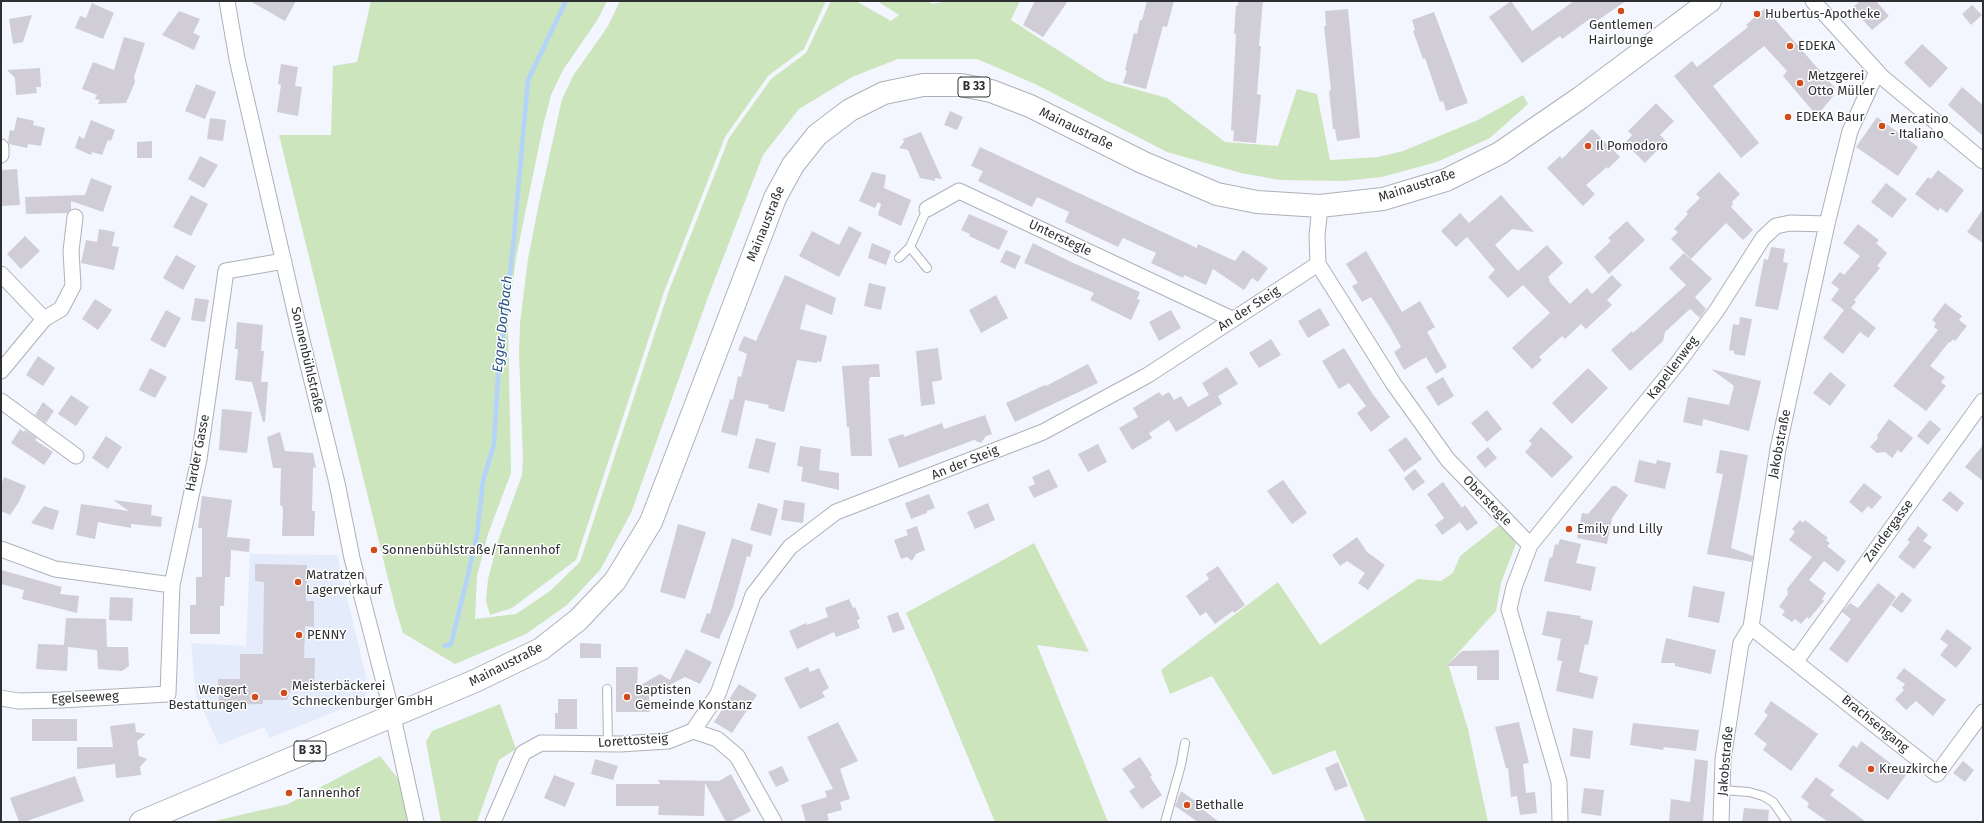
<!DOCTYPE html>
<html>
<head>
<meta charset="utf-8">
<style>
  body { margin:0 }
  #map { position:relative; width:1984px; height:823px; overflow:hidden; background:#f3f6fe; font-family:"Fira Sans",sans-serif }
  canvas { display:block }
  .frame { position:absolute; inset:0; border:2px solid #2d2f32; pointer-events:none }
</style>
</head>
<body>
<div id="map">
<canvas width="1984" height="823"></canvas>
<div class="frame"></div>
</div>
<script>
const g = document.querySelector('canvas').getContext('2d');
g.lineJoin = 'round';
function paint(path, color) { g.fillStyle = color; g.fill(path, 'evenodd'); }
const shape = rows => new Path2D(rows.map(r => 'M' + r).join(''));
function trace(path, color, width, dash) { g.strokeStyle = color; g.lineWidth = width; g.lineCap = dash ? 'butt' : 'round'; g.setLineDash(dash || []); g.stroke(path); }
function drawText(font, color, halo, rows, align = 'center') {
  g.font = font + ' "Fira Sans",sans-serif'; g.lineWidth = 3; g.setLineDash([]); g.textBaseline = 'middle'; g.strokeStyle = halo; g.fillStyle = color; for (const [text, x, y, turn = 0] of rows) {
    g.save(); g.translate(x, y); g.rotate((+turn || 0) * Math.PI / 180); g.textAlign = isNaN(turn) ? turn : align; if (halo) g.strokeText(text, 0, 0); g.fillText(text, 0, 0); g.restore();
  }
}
paint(shape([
  [250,554,337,555,367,681,367,693,364,700,270,738,264,727,219,745,196,695,191,643,246,646]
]), '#e4ebfb');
paint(shape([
  [371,1,607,1,598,19,563,70,551,95,543,126,516,258,508,322,511,473,488,534,477,576,475,619,516,614,550,591,580,562,668,293,729,138,771,79,806,53,831,1,856,1,891,21,899,15,877,1,927,1,933,4,947,1,1020,1,1011,20,1106,81,1167,98,1225,142,1278,146,1297,89,1317,94,1330,160,1378,157,1403,151,1478,120,1523,95,1528,104,1490,138,1437,162,1382,177,1344,181,1280,180,1241,173,1167,152,1035,84,977,59,898,59,852,77,799,109,763,155,708,297,631,513,600,570,567,605,526,634,455,664,403,633,395,607,279,135,331,135,333,66,357,62],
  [620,1,826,1,804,49,768,76,725,137,664,292,576,560,512,608,490,615,486,601,488,579,499,538,522,475,523,459,519,354,520,323,528,259,539,203,562,99,573,76,608,26],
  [1502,523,1517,541,1501,583,1496,611,1448,664,1468,729,1488,822,1366,822,1335,750,1273,775,1212,676,1170,694,1161,670,1278,582,1320,645,1418,579,1441,581,1453,573,1460,556],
  [1034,543,1089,652,1037,645,1108,822,995,822,933,673,906,613],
  [500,704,516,749,499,760,477,822,441,822,426,742,432,731],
  [380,756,400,781,409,822,210,822,288,804]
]), '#cde5bd');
trace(shape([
  [445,646,451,644,467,579,477,535,483,481,494,444,498,377,513,247,528,80,566,1]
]), '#b3d3fb', 4.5);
paint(shape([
  [250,1,296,1,285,21],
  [1035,1,1068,1,1043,37,1023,25],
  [1147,1,1174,1,1167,27,1163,26,1146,89,1123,83,1127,71,1125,70,1134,33,1137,34,1140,20,1142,20],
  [1238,1,1263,1,1259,46,1261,46,1257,94,1261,95,1256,143,1233,141,1234,131,1231,130,1236,34,1234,34,1236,5,1238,6],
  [1511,1,1532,31,1574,1,1626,1,1594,23,1591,18,1562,39,1560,36,1522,63,1489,17],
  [1860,1,1876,1,1889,16,1872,30,1852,8],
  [92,3,114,13,103,39,75,28,80,16,86,18],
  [1972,5,1982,15,1971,25,1962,14],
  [1765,8,1835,88,1831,93,1834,95,1817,116,1783,76,1787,71,1764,46,1713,86,1759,143,1741,158,1674,76,1692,61,1697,67,1748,27,1746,25],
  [1348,9,1360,138,1337,141,1335,129,1333,129,1329,91,1331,90,1324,26,1326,26,1325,11],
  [179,11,200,19,193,33,200,36,194,50,162,35],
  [1434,12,1468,103,1446,111,1443,101,1440,102,1425,58,1423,59,1413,31,1415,30,1412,20],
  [32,15,23,42,13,44,9,19],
  [124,37,145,43,134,77,135,82,126,103,98,104,100,100,95,99,97,95,82,89,93,62,114,70],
  [1922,44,1948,68,1930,88,1904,63],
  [281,64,298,67,295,86,302,87,298,116,277,112,281,85,278,84],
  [40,68,41,87,36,87,37,93,16,95,15,78,7,70],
  [196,84,216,92,205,119,185,111],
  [1962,87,1983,105,1983,136,1948,105],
  [1656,103,1674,121,1660,135,1666,141,1645,163,1625,143,1632,135,1628,131],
  [950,111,963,117,957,130,944,125],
  [17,117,34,121,33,125,45,128,41,146,28,144,27,148,9,144,8,141,10,130,14,131],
  [1877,117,1918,147,1898,176,1856,147],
  [210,118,226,120,223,141,207,139],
  [91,120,115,130,111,141,108,140,102,155,92,152,91,155,75,148,79,136,84,139],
  [1592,129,1620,157,1608,169,1607,167,1586,185,1595,194,1583,206,1547,168,1560,156,1562,159],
  [921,132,937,168,942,179,935,178,935,181,920,178,908,150,899,148,904,142,903,139],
  [152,141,152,158,137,158,137,142],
  [980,147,1197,248,1198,244,1235,261,1243,250,1268,268,1258,282,1252,278,1244,290,1213,269,1206,285,1184,275,1183,278,1151,263,1156,253,1123,238,1118,247,1065,222,1069,212,1037,197,1032,207,978,181,983,171,971,166],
  [200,156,218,165,204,188,188,179],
  [17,169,20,205,1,206,1,170],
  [1938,170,1964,190,1947,213,1940,208,1938,211,1915,194,1928,177,1931,179],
  [872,172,886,175,884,188,911,200,901,226,878,215,881,204,878,202,875,208,859,201],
  [1719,172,1740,194,1732,202,1733,204,1731,207,1753,230,1743,240,1726,223,1691,259,1671,239,1678,232,1674,229,1688,214,1686,212,1700,198,1696,194],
  [91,178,112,186,103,212,71,201,71,209,67,213,26,214,25,197,85,195],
  [1886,183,1907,199,1892,218,1871,202],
  [191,195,208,204,191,236,173,227],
  [1501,195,1534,232,1512,229,1495,245,1518,271,1547,245,1563,263,1548,277,1550,280,1549,281,1570,304,1587,288,1592,294,1612,275,1622,285,1607,300,1612,305,1586,329,1581,324,1565,339,1562,336,1539,357,1542,360,1532,369,1512,348,1550,313,1523,285,1508,298,1488,277,1495,270,1467,237,1456,247,1441,231,1460,213,1469,223],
  [1983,209,1983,243,1967,232],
  [969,214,1008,231,999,250,969,236,970,234,961,230],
  [1627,221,1645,240,1609,274,1594,257,1611,241,1608,238],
  [1858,224,1879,240,1876,243,1887,253,1877,266,1880,268,1854,300,1856,302,1851,308,1876,328,1868,338,1860,332,1843,354,1823,338,1844,310,1831,300,1839,289,1831,283,1840,272,1844,275,1860,256,1843,243],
  [849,226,862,233,839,277,799,256,812,231,839,245],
  [99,229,115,232,112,246,119,247,114,270,81,263,86,240,97,242],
  [25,236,40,251,21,269,7,254],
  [872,243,891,251,886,265,868,258],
  [1033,243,1071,262,1140,292,1137,299,1140,300,1131,320,1090,300,1094,293,1024,263],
  [1771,247,1785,249,1783,262,1788,263,1778,310,1755,306,1764,259,1768,260],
  [1006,250,1021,256,1015,269,1000,262],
  [1366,251,1402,312,1420,301,1435,327,1427,332,1447,367,1436,374,1426,357,1404,370,1394,352,1401,347,1391,329,1371,297,1362,302,1352,286,1358,283,1346,264],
  [1684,253,1712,279,1695,297,1706,309,1700,318,1690,309,1665,332,1663,341,1630,371,1611,350,1632,331,1633,333,1686,285,1669,268],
  [176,255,196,266,183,290,163,278],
  [785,275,836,298,832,315,806,304,800,329,827,336,821,362,817,361,817,363,797,360,784,412,768,408,769,405,745,400,737,436,721,432,730,399,733,400,738,376,741,377,747,354,738,350,744,336,756,341],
  [869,283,886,287,881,310,864,306],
  [996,295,1008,318,981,333,969,310],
  [195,298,209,300,205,322,191,320],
  [95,299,112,310,98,330,82,319],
  [1945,303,1962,316,1959,320,1967,326,1955,341,1953,339,1950,343,1949,342,1930,366,1945,377,1941,382,1946,386,1926,411,1893,386,1938,330,1934,327,1936,323,1932,320],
  [1320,308,1330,325,1308,338,1298,321],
  [166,310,181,318,165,348,150,340],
  [1171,310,1181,328,1159,341,1149,322],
  [1740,317,1752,319,1745,356,1734,354,1734,351,1729,350,1733,324,1739,325],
  [237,322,263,325,261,351,264,351,261,382,268,382,265,422,263,422,252,382,235,380,238,349,235,349],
  [1271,339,1281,355,1259,368,1249,353],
  [938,348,942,380,932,382,935,404,921,406,916,351],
  [1344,348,1372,393,1390,417,1371,432,1357,413,1366,406,1349,383,1339,389,1322,361],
  [38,356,55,368,43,386,26,375],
  [879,364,880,377,870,377,869,381,872,456,851,456,849,427,847,427,842,366],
  [1088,364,1098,383,1015,422,1006,403,1045,385,1046,386],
  [1227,367,1238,384,1218,396,1222,404,1176,432,1169,420,1149,433,1152,438,1132,450,1119,428,1138,417,1133,408,1159,392,1162,396,1169,392,1174,400,1181,396,1188,407,1209,395,1202,383],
  [150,368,167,377,155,398,139,390],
  [1588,368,1608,388,1572,424,1552,403],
  [1711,369,1761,381,1749,431,1703,419,1702,426,1683,422,1688,397,1729,405,1734,386],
  [1830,372,1846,385,1830,406,1813,393],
  [1443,377,1454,396,1438,406,1426,387],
  [71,395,89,407,76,426,58,414],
  [43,402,54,411,46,423,35,415],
  [222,409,252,412,247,453,219,450],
  [1487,410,1502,429,1487,442,1471,423],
  [985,415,992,434,986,436,981,443,974,440,899,468,888,439,903,434,904,437,942,423,944,429],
  [1889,419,1913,438,1901,453,1898,450,1892,458,1885,452,1877,453,1870,447,1878,438,1877,435],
  [1930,420,1941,429,1928,445,1917,436],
  [1541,427,1573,457,1552,478,1525,452,1532,444,1529,441],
  [20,429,24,432,25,430,37,438,35,440,53,452,44,465,11,443],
  [280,432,285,451,313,453,316,468,313,467,312,511,315,511,314,536,282,536,283,510,282,506,280,505,281,468,273,468,267,437],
  [106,436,122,447,108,469,92,458],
  [1406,437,1422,459,1404,472,1388,450],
  [756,438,776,443,769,473,748,468],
  [1098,444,1107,462,1088,472,1078,454],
  [1983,445,1983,481,1965,467],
  [800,446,821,449,819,470,839,473,839,490,801,481,803,467,797,466],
  [1488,447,1497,458,1485,468,1476,457],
  [1720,450,1748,455,1731,548,1753,556,1752,562,1707,554,1723,474,1716,473],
  [1639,460,1656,464,1657,460,1671,463,1665,489,1634,482],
  [1049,469,1058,487,1034,498,1028,487,1035,484,1032,477],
  [1415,469,1425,482,1413,491,1404,478],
  [4,477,26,486,19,502,10,515,1,511,1,485],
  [1283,480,1307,513,1292,524,1267,491],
  [1443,482,1462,508,1465,505,1478,523,1467,531,1460,522,1442,535,1435,525,1444,518,1427,494],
  [1864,483,1882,497,1872,509,1868,506,1862,513,1849,502],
  [1612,486,1616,486,1628,495,1612,518,1607,544,1577,538,1582,513,1588,514],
  [1950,491,1964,503,1957,512,1942,500],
  [929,494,935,508,927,511,927,513,911,519,905,503],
  [202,496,232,500,227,537,250,539,249,552,231,550,230,577,225,577,224,606,220,606,220,634,190,634,190,605,196,605,196,577,202,577,202,528,198,528],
  [113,500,152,505,151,515,162,517,161,527,131,524,131,528,98,522,95,539,76,535,81,504,129,511],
  [784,500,805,503,803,523,781,520],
  [758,503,778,509,771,536,750,530],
  [988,503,995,520,975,529,967,512],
  [44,506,59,511,53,530,31,523],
  [1800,520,1803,523,1805,520,1828,538,1826,540,1830,543,1827,546,1846,561,1838,572,1824,561,1809,580,1826,593,1822,599,1824,601,1809,619,1807,617,1801,624,1795,619,1792,622,1782,615,1785,611,1779,607,1788,594,1787,589,1812,557,1789,540,1795,532,1792,529],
  [678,524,706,532,685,599,660,592],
  [917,526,925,550,916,554,912,561,907,557,901,559,894,540,908,535,906,530],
  [1918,526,1928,535,1923,541,1932,547,1914,569,1898,557,1910,542,1907,540],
  [1357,537,1367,552,1385,565,1368,590,1358,583,1365,573,1347,561,1340,566,1332,555],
  [732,538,753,545,750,557,747,556,733,607,719,639,700,632,707,613,710,614],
  [1560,539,1581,544,1576,563,1596,567,1591,591,1544,581,1550,557,1552,558,1555,544,1558,545],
  [255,564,307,565,306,601,314,601,314,627,305,626,304,658,315,658,314,690,291,689,287,700,263,700,263,704,219,705,218,679,240,679,240,654,263,654,264,582,255,581],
  [1218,566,1245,605,1234,613,1233,611,1215,624,1206,612,1200,616,1186,596,1209,579,1206,574],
  [1,570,62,587,60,594,79,596,77,613,22,599,24,590,1,584],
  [1878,583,1896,597,1847,663,1829,649,1851,619,1842,612,1850,603,1858,608],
  [1693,586,1725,592,1719,623,1688,617],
  [1902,592,1912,600,1902,613,1891,605],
  [110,597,133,598,132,621,109,620],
  [849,599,853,608,855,607,860,619,857,620,860,628,836,637,834,632,797,649,789,631,806,623,807,625,828,617,825,608],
  [1547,611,1581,616,1580,618,1593,621,1588,645,1585,644,1579,672,1598,677,1593,699,1556,691,1562,661,1557,660,1561,639,1542,635],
  [898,612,905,629,893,633,887,616],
  [66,618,106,619,107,647,128,647,129,666,122,671,98,669,97,650,68,647,67,671,36,669,38,644,64,645],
  [1947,629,1972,648,1956,668,1940,655,1948,645,1940,639],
  [1666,638,1716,650,1711,674,1675,666,1675,663,1661,663],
  [580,643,601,644,601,658,580,658],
  [686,649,712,662,700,684,685,677,649,696,650,712,616,712,616,667,638,667,637,687,660,674,670,680],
  [1499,650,1499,680,1477,680,1477,666,1446,666,1462,651],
  [808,667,810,672,819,668,829,688,822,692,825,697,800,709,784,678],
  [1904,668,1946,700,1933,716,1916,701,1906,710,1895,699,1904,690,1902,688,1905,684,1896,678],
  [739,684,757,695,732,733,714,722],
  [558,699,577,699,577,729,555,729,555,713,558,713],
  [1771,701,1818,734,1791,771,1763,750,1767,744,1754,734,1768,715,1764,712],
  [32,719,77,719,77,741,32,741],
  [838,722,858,761,840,769,850,799,840,802,842,810,827,814,829,820,822,822,806,822,801,805,827,797,825,791,833,789,807,737],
  [1519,722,1529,763,1523,764,1526,793,1535,792,1537,813,1520,815,1517,796,1511,797,1508,768,1506,768,1495,727],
  [135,723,136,732,146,734,137,741,139,756,147,759,140,767,141,775,116,778,115,764,77,769,77,747,113,747,110,726],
  [1633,723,1699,730,1696,751,1664,747,1663,750,1630,745],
  [1573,728,1593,731,1590,759,1570,756],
  [1861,741,1906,775,1888,800,1838,766,1853,745,1857,748],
  [1140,757,1152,775,1150,777,1162,795,1142,809,1129,791,1135,787,1122,769],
  [595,759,618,766,613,780,591,774],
  [1695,759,1708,761,1703,822,1669,822,1671,799,1690,802],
  [1963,761,1974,770,1965,782,1953,773],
  [1338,762,1348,786,1335,791,1325,768],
  [782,766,789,781,776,787,768,772],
  [731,774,751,811,730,822,726,822,705,783,704,816,658,815,659,806,616,806,616,784,660,784,658,780,719,781],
  [554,775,575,783,565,807,544,798],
  [75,776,84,801,24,822,19,822,10,798],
  [1816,777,1834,790,1830,795,1866,822,1828,822,1807,807,1809,803,1801,797],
  [1584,788,1604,790,1601,816,1581,813],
  [1181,791,1202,806,1201,808,1219,822,1198,822,1175,806],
  [1744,808,1769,810,1768,822,1742,822]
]), '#d0cdd7');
const lane = shape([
  [910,247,927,268],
  [899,258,910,247,927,209],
  [607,689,608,744],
  [1722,790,1749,792,1763,796,1773,802,1787,822],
  [1165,822,1181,765,1185,743]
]);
const street = shape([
  [227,1,237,59,297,320,337,483,352,558,393,717,416,822],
  [1813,1,1882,77,1983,161],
  [1,147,1,155],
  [1320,206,1317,236,1318,264,1393,383,1448,460,1530,545],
  [927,209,959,191,1232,319],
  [1,274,44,319],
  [1,371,44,319,61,309,73,286,71,251,75,217],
  [1,401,76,456],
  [1,549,55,569,172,585],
  [1751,627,1937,774,1983,712],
  [1796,661,1983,401],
  [1,698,18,701,61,700,168,694,172,585,199,459,226,271,284,261],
  [693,731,718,694,753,595,790,547,836,512,1043,432,1148,375,1318,264],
  [493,822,523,753,541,743,620,744,668,741,693,731,717,739,737,756,774,822],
  [1560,822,1559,782,1509,609,1514,587,1530,545,1677,364,1717,310,1763,238,1776,226,1790,223,1827,224],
  [1721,822,1723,759,1741,643,1751,627,1778,449,1827,224,1850,131,1877,72]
]);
const primary = shape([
  [141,822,475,681,541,649,578,620,615,581,651,522,775,198,793,165,817,135,850,110,884,93,923,85,961,85,991,91,1030,106,1142,162,1217,194,1257,202,1320,206,1383,199,1446,180,1500,153,1580,98,1710,1]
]);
trace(lane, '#adb1b9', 10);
trace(street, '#adb1b9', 17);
trace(primary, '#adb1b9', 24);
trace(lane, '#fff', 8);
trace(street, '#fff', 15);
trace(primary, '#fff', 22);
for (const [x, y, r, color] of [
  [1621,11,4,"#d24b1a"],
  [1757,14,4,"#d24b1a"],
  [1790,46,4,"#d24b1a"],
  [1800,83,4,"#d24b1a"],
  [1788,117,4,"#d24b1a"],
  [1882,126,4,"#d24b1a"],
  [1588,146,4,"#d24b1a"],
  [1569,529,4,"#d24b1a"],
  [374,550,4,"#d24b1a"],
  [298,582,4,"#d24b1a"],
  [299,635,4,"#d24b1a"],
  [284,693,4,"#d24b1a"],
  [255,697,4,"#d24b1a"],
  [627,697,4,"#d24b1a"],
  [1871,769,4,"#d24b1a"],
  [289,793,4,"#d24b1a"],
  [1187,805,4,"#d24b1a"]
]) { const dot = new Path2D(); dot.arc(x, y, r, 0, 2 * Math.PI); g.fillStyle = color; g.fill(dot); trace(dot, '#fff', 1.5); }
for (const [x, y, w] of [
  [974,87,32],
  [310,751,32]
]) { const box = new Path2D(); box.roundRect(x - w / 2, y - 10, w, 20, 3); g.fillStyle = '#fff'; g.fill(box); trace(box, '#2d2f32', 1); }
drawText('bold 12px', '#2d2f32', null, [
  ["B 33",974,87],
  ["B 33",310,751]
]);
drawText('13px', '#2d2f32', '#fff', [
  ["Hubertus-Apotheke",1765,14],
  ["Gentlemen",1621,25,"center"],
  ["Hairlounge",1621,40,"center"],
  ["EDEKA",1798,46],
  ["Metzgerei",1808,76],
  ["Otto Müller",1808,91],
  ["EDEKA Baur",1796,117],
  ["Mercatino",1890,119],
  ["- Italiano",1890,134],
  ["Il Pomodoro",1596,146],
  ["Emily und Lilly",1577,529],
  ["Sonnenbühlstraße/Tannenhof",382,550],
  ["Matratzen",306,575],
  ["Lagerverkauf",306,590],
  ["PENNY",307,635],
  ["Meisterbäckerei",292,686],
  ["Schneckenburger GmbH",292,701],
  ["Wengert",247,690,"right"],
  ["Bestattungen",247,705,"right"],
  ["Baptisten",635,690],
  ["Gemeinde Konstanz",635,705],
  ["Kreuzkirche",1879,769],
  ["Tannenhof",297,793],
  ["Bethalle",1195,805]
], 'left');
drawText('13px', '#2d2f32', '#fff', [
  ["Mainaustraße",1076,129,26],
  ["Mainaustraße",1417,186,-18],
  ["Mainaustraße",766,224,-68],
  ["Unterstegle",1060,238,25],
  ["An der Steig",1249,309,-33],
  ["Sonnenbühlstraße",307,360,77],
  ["Kapellenweg",1673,368,-53],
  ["Jakobstraße",1780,444,-79],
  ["Harder Gasse",198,453,-79],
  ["An der Steig",965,463,-22],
  ["Oberstegle",1487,501,46],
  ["Zandergasse",1889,531,-54],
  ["Mainaustraße",506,665,-27],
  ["Egelseeweg",85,698,-3],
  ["Brachsengang",1875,724,39],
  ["Lorettosteig",633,741,-4],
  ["Jakobstraße",1726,761,-85]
]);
drawText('italic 14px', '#295385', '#fff', [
  ["Egger Dorfbach",503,324,-84]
]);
</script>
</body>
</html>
